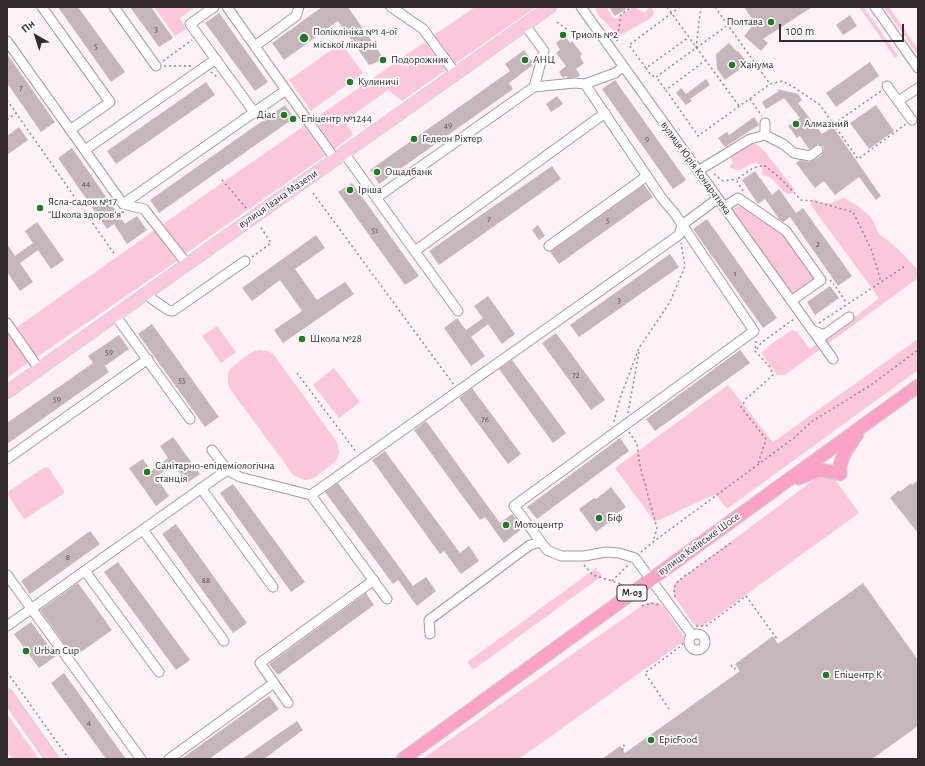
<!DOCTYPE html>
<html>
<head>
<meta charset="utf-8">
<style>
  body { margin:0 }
  #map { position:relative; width:925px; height:766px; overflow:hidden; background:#fef2f6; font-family:"Alegreya Sans",sans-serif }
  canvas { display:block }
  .frame { position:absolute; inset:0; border:8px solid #322b2e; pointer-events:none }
  .north { position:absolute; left:16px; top:16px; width:40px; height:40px; -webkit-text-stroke:3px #fff; paint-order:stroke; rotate:321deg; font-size:11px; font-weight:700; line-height:16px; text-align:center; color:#322b2e }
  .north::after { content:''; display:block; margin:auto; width:14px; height:18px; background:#322b2e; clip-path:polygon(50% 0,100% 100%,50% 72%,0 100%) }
  .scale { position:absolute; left:779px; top:24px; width:125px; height:18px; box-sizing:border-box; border:2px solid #322b2e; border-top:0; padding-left:5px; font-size:12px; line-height:14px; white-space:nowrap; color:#322b2e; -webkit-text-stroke:3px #fff; paint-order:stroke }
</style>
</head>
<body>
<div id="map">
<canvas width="925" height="766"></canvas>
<div class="frame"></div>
<div class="north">Пн</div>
<div class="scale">100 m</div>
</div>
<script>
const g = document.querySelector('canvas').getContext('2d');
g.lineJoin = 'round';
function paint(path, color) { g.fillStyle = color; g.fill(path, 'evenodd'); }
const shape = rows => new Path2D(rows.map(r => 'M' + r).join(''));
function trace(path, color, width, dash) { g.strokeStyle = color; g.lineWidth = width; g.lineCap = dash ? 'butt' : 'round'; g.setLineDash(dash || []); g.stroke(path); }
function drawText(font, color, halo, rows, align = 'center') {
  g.font = font + ' "Alegreya Sans",sans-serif'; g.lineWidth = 3.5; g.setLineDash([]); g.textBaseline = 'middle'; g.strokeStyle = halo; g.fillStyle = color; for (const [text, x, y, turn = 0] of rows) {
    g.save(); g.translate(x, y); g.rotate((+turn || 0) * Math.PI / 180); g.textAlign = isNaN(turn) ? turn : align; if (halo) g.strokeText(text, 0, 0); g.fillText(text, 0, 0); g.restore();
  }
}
paint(shape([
  [154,7,195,7,180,18,186,29,175,36],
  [475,7,536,7,455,64,434,35],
  [596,7,607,7,611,15,615,19,631,8,636,8,645,13,649,7,651,7,654,13,651,18,619,36,600,17,596,11],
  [859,7,864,7,898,56,895,58],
  [884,7,889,7,918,49,918,55],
  [425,42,446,70,402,101,388,90,345,121,353,135,335,149,314,119],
  [341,43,363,73,311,111,289,80],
  [304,126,325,156,185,254,163,224],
  [753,143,758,145,766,153,794,189,793,193,788,194,783,191,771,178,762,175,762,169,760,164,752,163,743,169,737,170,729,167,733,163,731,158,733,153,747,145],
  [844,198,858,206,871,217,879,234,897,248,918,270,918,278,785,375,777,375,761,353,774,342,792,330,797,332,810,349,860,313,879,298,810,204,815,199,820,203,831,203],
  [740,205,783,234,815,278,792,295,732,210],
  [155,230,177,261,37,357,17,327],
  [217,326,236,352,221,363,202,336],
  [9,332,29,362,7,378,7,333],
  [918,339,918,370,727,509,715,494,655,522,615,468,728,385,773,442],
  [261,350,270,352,274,355,337,442,339,452,336,461,314,478,305,480,294,476,230,389,228,383,228,373,231,368,250,353,255,351],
  [334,368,360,402,339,418,313,385],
  [45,467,49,468,64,491,63,494,26,518,23,518,8,495,9,491],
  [819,476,831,476,836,481,859,513,703,626,696,626,692,622,674,596,673,588,674,584],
  [596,568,602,576,473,670,467,662],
  [651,602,658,603,664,607,684,637,683,642,519,759,422,759,643,605],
  [7,714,39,759,12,759,7,751]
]), '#fcc7db');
paint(shape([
  [58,7,78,7,125,72,111,82],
  [130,7,151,7,173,38,159,47],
  [322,7,348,7,382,56,383,60,369,65,338,21,284,60,272,43],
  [609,7,629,7,615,16],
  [744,7,812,7,763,39,768,43,761,51,744,36,755,23],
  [219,13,268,82,255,91,205,23],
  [850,15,857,26,843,35,836,25],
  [565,36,570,43,572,41,582,54,580,57,584,63,576,69,580,75,578,77,568,78,566,76,563,78,559,72,566,66,556,53,560,50,556,43],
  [729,43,737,52,737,50,748,63,725,80,717,69,716,54],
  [524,50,534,64,509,83,513,89,379,184,370,170,510,71,505,64],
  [7,54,55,122,41,132,7,83],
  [870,62,879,76,836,107,826,93],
  [706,79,710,85,690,99,692,101,686,105,676,93,681,88,686,94],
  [615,80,686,180,673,189,602,89],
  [206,82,215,95,116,164,107,151],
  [777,89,798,94,802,100,798,103,822,134,833,127,881,196,876,200,859,177,835,195,824,181,815,188,796,163,800,160,809,162,813,161,822,155,824,149,823,146,818,144,809,149,800,136,797,138,788,126,800,118,784,98,766,109,762,102,779,91],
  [557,96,563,104,551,112,546,104],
  [285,105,294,118,159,213,150,200],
  [876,105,894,131,869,149,850,123],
  [754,117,759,125,725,147,718,138,727,132,729,135],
  [19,127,28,140,7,155,7,136],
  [72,148,125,224,137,216,147,230,127,244,114,224,107,229,58,158],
  [552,166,561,179,439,265,429,251],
  [755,171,772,195,779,189,796,213,803,208,852,276,838,286,790,217,783,222,779,219,765,199,758,204,742,180],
  [352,183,419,276,405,285,338,192],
  [644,185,653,197,559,264,550,252],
  [707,219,777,318,763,328,693,229],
  [37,222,64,260,51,269,38,250,20,263,33,282,20,291,7,272,7,244,15,256,33,243,25,231],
  [538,225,545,236,539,240,532,230],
  [316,235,325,248,295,269,317,300,345,282,354,294,283,343,274,330,302,311,280,280,252,301,242,288],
  [670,254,679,267,579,337,570,325],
  [830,286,839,298,815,315,807,302],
  [488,296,515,334,502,344,488,324,471,337,485,356,471,366,444,328,457,318,466,330,483,318,474,306],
  [152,324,219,417,205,427,138,334],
  [556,333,605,400,591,410,542,343],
  [119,335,129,349,105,366,109,372,7,444,7,423,93,363,88,356],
  [740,350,750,363,655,431,646,419],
  [512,360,566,433,553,443,499,369],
  [472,388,521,454,508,464,459,398],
  [426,421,500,523,512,514,523,528,504,543,485,517,480,520,414,430],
  [173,437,200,474,187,483,173,464,156,477,169,496,156,506,129,468,143,459,151,471,168,458,160,446],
  [620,438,629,451,537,519,527,507],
  [385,451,460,553,469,546,479,561,461,574,444,551,440,554,372,460],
  [918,480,918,533,890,498,899,490,900,492,911,483,912,485],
  [338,483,413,586,426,577,436,591,417,606,398,580,393,584,325,492],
  [233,484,305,582,291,592,220,493],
  [611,487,626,507,610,519,612,520,596,532,579,509,594,498,596,499],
  [176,524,247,623,233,633,162,534],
  [90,531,100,544,30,594,21,581],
  [118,562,190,660,176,670,104,572],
  [78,583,112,630,74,657,40,610],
  [863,583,918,660,918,726,872,759,602,759,620,746,625,753,740,671,735,664,773,636,778,644],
  [366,593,374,605,278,675,269,664],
  [31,622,56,656,39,668,14,634],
  [64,673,105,730,126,759,106,759,51,683],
  [269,696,279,709,209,759,181,759],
  [297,721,303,730,264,759,242,759]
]), '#c7b5bc');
const minor = shape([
  [42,7,110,102,70,130],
  [114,7,156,66],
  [214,7,190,24,254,112],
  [227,7,335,159],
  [391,7,423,29,456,74],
  [581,7,833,359],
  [875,7,918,68],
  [525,25,544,51,534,87],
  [7,41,123,204,144,209,187,264],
  [255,46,296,16,299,7],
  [585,84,615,73,623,67],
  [887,86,912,120],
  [898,101,918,88],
  [765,135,765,123],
  [85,150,216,59],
  [344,153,458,311],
  [698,171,750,139,765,135,783,144,794,153,810,156,818,150],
  [376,198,534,87,574,83,585,84,661,197,675,214,754,331,514,506,547,550,561,556,584,556,606,552,619,553,635,558,692,635],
  [123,204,286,90],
  [724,207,738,198,786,231,821,280,791,301],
  [549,246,647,176],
  [415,251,605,113],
  [145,294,168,310,173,311,245,261],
  [115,315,190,419],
  [7,323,39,369],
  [812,330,824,335,849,317],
  [212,450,227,470],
  [7,459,148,359],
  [201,488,273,587],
  [311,495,387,599],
  [143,530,224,641],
  [85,571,159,672],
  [7,575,141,759],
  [7,626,227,470,240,477,311,495,679,235,682,225,717,199],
  [430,634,429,620,530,545,541,542],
  '689 642a8 8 0 1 1 16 0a8 8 0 1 1-16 0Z',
  [288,703,260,663,374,580],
  [169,759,274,683]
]);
const major = shape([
  [7,392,550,7],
  [7,695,52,759]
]);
const highway = shape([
  [799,478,819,470,827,471,840,474,840,465,844,454,857,434],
  [403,759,918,386]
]);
trace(minor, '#a9979d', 11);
trace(major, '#d2d0d1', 14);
trace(highway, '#d2d0d1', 15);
trace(shape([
  [667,7,739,106],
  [680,7,629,45,646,68,689,37],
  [715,7,770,84,782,81,792,86,820,105,858,159,906,124],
  [557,22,569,31,592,40],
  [617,41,621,14,632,7],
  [696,48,701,7],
  [706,60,666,90,698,136,770,84],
  [163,61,192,40],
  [164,66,192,66],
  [646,68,651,75,656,77],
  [211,72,217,77],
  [665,89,656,77,728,25],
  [750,99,762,116],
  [7,100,115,255],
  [7,120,16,113],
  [834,124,881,91],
  [714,174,723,181,737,179],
  [222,180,248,210],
  [743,191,737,181,737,179,753,168,764,165,780,178,801,200,813,201,853,212,872,251,881,282],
  [313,193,454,385],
  [252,257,271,243,260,226],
  [830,280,834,285],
  [836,287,847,304],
  [819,323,904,267],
  [756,341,755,351,770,367,773,375,746,399,741,407,766,439,758,464],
  [757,349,761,343,794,319],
  [297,373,357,453],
  [628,413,639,352],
  [614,422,620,398,639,348,670,302,685,266,681,243],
  [629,432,637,444,640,466,657,528,653,542],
  [641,552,653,542,794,438,811,422,868,387,918,350],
  [584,565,593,575,624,585],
  [612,581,628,565],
  [675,597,674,588,678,581,732,542],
  [642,606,651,603,659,605],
  [696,626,706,626,746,596,777,639,776,640],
  [731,665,734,669,737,667],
  [7,672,69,759],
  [669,709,645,673,681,646,685,640],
  [622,750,625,747,622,743]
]), '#91888c', 1.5, [2, 3]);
trace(minor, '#fff', 9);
trace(major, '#fcc8dd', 12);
trace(highway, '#faa3c7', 13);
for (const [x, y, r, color] of [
  [771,22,4,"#217926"],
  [563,35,4,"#217926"],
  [304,38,5,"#217926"],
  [383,60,4,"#217926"],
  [525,60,4,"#217926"],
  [732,65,4,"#217926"],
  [350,82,4,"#217926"],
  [284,115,4,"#217926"],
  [293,119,4,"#217926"],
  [796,124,4,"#217926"],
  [414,139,4,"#217926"],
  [377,172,4,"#217926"],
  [350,190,4,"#217926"],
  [40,208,4,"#217926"],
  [302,339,4,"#217926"],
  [147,472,4,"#217926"],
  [599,518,4,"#217926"],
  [506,525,4,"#217926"],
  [26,651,4,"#217926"],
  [826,675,4,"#217926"],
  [651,740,4,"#217926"]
]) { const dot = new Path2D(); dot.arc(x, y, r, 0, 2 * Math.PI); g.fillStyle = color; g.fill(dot); trace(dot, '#fff', 1.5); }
drawText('9px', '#574e52', null, [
  ["3",156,29],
  ["5",96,46],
  ["7",21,88],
  ["49",448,125],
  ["9",647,139],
  ["44",86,183],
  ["7",489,219],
  ["5",608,220],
  ["51",375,230],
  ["2",818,244],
  ["1",735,273],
  ["3",619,300],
  ["59",109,352],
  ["72",576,375],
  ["55",182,380],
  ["59",57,399],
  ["76",485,419],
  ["8",68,557],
  ["88",206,580],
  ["4",89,722]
]);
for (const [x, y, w] of [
  [632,593,30]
]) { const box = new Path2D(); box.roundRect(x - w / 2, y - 8, w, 16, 3); g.fillStyle = '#fff'; g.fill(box); trace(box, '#322b2e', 1); }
drawText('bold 10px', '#322b2e', null, [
  ["М-03",632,593]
]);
drawText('11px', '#322b2e', '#fff', [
  ["Полтава",763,22,"right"],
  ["Поліклініка №1 4-ої",313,32],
  ["міської лікарні",313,45],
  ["Триоль №2",571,35],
  ["Подорожник",391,60],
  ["АНЦ",533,60],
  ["Ханума",740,65],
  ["Кулиничі",358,82],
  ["Діас",276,115,"right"],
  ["Епіцентр №1244",301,119],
  ["Алмазний",804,124],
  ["Гедеон Ріхтер",422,139],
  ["Ощадбанк",385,172],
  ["Іріша",358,190],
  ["Ясла-садок №17",48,202],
  ["\"Школа здоров'я\"",48,215],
  ["Школа №28",310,339],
  ["Санітарно-епідеміологічна",155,466],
  ["станція",155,479],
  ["Біф",607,518],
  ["Мотоцентр",514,525],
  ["Urban Cup",34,651],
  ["Епіцентр К",834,675],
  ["EpicFood",659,740]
], 'left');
drawText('11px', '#322b2e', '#fff', [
  ["вулиця Юрія Кондратюка",696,168,54],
  ["вулиця Івана Мазепи",278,199,-35],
  ["вулиця Київське Шосе",699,544,-36]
]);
</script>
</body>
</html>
